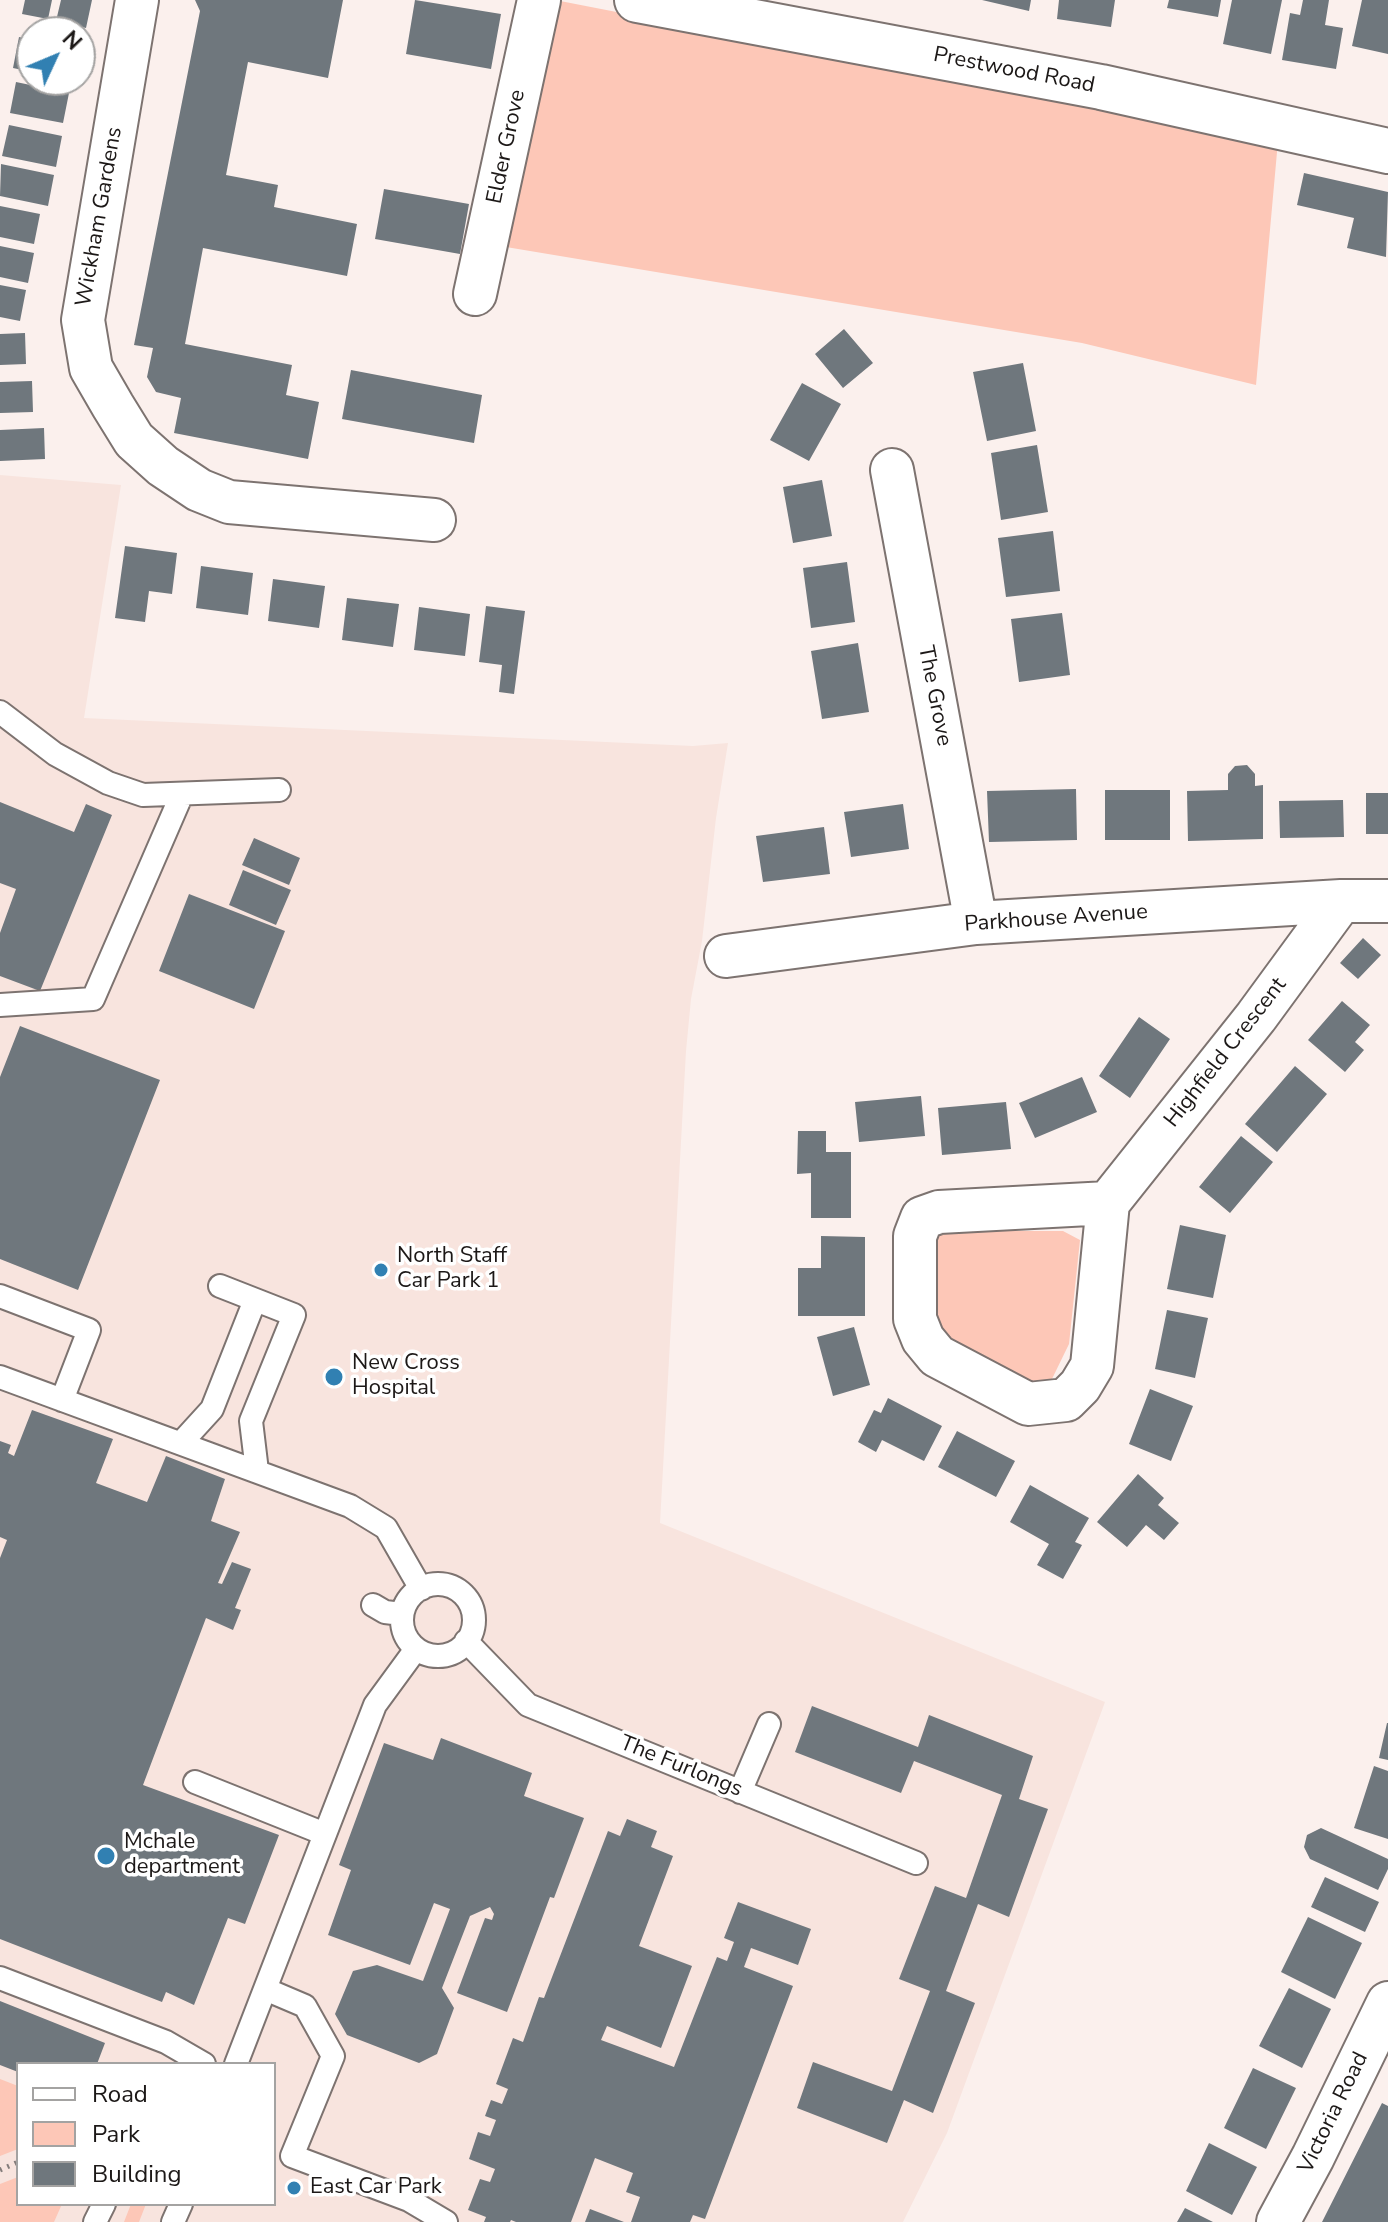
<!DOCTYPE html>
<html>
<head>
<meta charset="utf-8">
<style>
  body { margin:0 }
  #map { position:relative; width:1388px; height:2222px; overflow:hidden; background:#fbf0ed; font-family:"Nunito Sans",sans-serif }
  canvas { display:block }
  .legend { position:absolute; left:16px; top:2062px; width:260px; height:144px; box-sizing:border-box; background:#fff; border:2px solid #a4a3a2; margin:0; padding:10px 14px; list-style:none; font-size:24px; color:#1c1817 }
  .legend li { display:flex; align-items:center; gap:16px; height:40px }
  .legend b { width:40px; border:2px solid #a4a3a2 }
  .north { position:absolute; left:16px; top:16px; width:80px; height:80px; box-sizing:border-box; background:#fff; border:2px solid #a4a3a2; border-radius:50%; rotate:46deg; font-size:22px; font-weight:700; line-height:32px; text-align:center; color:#1c1817 }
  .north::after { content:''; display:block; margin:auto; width:28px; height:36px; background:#3180b2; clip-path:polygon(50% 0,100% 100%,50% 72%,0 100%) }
</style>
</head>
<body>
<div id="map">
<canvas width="1388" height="2222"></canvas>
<ul class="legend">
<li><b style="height:10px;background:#fff"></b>Road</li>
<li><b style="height:22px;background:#fdc7b7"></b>Park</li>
<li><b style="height:22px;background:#6f777d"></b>Building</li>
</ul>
<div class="north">N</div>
</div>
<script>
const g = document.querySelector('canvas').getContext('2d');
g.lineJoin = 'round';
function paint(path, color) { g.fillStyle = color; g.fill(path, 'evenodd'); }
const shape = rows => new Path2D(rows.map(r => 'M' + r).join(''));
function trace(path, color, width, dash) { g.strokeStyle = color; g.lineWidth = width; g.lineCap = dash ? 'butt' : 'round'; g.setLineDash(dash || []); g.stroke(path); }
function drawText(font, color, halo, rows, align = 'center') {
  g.font = font + ' "Nunito Sans",sans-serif'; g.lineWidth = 7; g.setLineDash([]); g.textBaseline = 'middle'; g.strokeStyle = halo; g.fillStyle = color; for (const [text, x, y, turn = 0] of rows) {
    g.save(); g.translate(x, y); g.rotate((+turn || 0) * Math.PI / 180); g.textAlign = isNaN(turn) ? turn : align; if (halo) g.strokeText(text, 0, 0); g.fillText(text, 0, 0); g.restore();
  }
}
paint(shape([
  [0,475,121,485,84,718,693,746,728,743,716,818,702,941,691,999,686,1051,660,1523,1105,1702,947,2133,903,2222,0,2222],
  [18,2064,274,2064,274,2204,18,2204]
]), '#f8e4de');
paint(shape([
  [555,0,1278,141,1256,385,1082,343,506,247],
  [955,1231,1063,1231,1080,1240,1069,1344,1051,1381,1021,1383,979,1366,933,1327,931,1238],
  [0,2079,18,2086,18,2149,0,2156],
  [18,2177,18,2204,62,2204,54,2222,0,2222,0,2184],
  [131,2204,146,2204,139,2222,124,2222]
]), '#fdc7b7');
paint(shape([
  [25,0,52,0,48,19,22,14],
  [61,0,92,0,86,28,56,21],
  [195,0,343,0,328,78,248,62,226,175,278,185,274,207,357,224,347,276,203,248,185,344,292,365,286,395,319,402,308,459,174,433,181,398,156,392,147,377,153,348,134,345,200,11],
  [415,0,501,14,491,69,406,54],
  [982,0,1031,0,1029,11],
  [1059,0,1115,0,1111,27,1057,19],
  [1169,0,1221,0,1218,17,1167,8],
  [1232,0,1282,0,1271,54,1223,44],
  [1303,0,1329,0,1325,25,1343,28,1336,69,1282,60,1290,13,1300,15],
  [1362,0,1388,0,1388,54,1352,46],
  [19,37,32,40,32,72,13,68],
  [16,82,69,93,63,123,10,113],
  [9,125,62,136,56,167,2,156],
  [1,164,54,175,48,206,0,196],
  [1304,173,1388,192,1386,257,1347,248,1354,218,1297,205],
  [384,189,469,204,460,254,375,239],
  [0,206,40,214,34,244,0,237],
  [0,246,34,253,28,283,0,277],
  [0,285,26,290,20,321,0,317],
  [844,329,873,363,843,388,815,354],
  [25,333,26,364,0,365,0,334],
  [1023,363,1036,431,987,441,973,372],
  [351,370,482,395,474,443,342,419],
  [32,381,33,412,0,413,0,382],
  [802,383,841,404,809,461,770,440],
  [44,428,45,459,0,461,0,430],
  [1037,445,1048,512,1001,520,991,453],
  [822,480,832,536,793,543,783,487],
  [1053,531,1060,591,1006,597,998,538],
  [125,546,177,553,172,594,149,591,145,622,115,618],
  [847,562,855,622,811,628,803,568],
  [201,566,253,573,248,615,196,608],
  [273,579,325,586,319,628,268,621],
  [347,598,399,604,393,647,342,640],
  [486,606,525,611,514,694,499,692,502,665,479,662],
  [419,607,470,614,465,656,414,650],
  [1062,613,1070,675,1019,682,1011,619],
  [858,643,869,712,822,719,811,651],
  [1247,765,1255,774,1255,786,1263,785,1263,839,1188,841,1187,791,1228,790,1228,774,1235,766],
  [1076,789,1077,840,989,842,987,791],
  [1105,790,1170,790,1170,840,1105,840],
  [1366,793,1388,793,1388,834,1366,834],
  [1343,800,1344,837,1280,838,1279,801],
  [0,802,74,832,86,804,112,815,40,991,0,976,0,933,16,889,0,883],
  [903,804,909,849,851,857,844,812],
  [824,827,830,874,763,882,756,836],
  [254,838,300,858,289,885,242,865],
  [243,870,291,890,276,925,229,905],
  [189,894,285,931,254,1009,159,971],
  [1363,938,1381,955,1358,979,1340,963],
  [1342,1001,1370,1025,1355,1042,1364,1050,1345,1072,1308,1040],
  [1139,1017,1170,1039,1130,1098,1099,1076],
  [20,1026,160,1080,78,1290,0,1259,0,1077],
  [1295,1066,1327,1094,1277,1152,1245,1124],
  [1082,1077,1097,1112,1035,1138,1019,1103],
  [921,1096,925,1136,859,1142,855,1102],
  [1006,1102,1011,1149,942,1155,938,1108],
  [798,1131,826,1131,826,1152,851,1152,851,1218,811,1218,811,1173,797,1174],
  [1241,1136,1273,1162,1230,1213,1199,1187],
  [1180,1225,1226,1235,1213,1298,1167,1289],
  [821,1236,865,1237,865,1316,798,1316,798,1268,821,1268],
  [1167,1310,1208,1318,1195,1378,1155,1369],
  [854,1327,870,1385,833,1396,817,1337],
  [1150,1389,1193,1406,1171,1461,1129,1444],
  [888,1398,942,1426,924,1461,882,1440,876,1452,858,1442,874,1410,881,1413],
  [32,1410,113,1439,96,1483,147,1502,166,1456,225,1479,211,1521,240,1532,218,1583,222,1584,232,1562,251,1569,235,1608,241,1610,233,1630,206,1618,143,1785,279,1835,245,1924,228,1918,194,2005,166,1992,162,2002,0,1939,0,1558,7,1540,0,1537,0,1441,11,1445,8,1453,14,1456],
  [957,1431,1015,1461,996,1497,938,1467],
  [1138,1474,1164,1498,1158,1505,1179,1523,1164,1540,1146,1525,1127,1547,1097,1522],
  [1030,1485,1089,1518,1075,1542,1082,1545,1063,1579,1037,1565,1049,1544,1010,1522],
  [812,1706,918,1747,929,1715,1033,1756,1019,1799,1048,1809,1009,1917,978,1904,946,1991,975,2003,933,2113,904,2100,887,2143,797,2108,813,2062,892,2091,930,1991,899,1979,935,1886,966,1898,1002,1795,914,1761,901,1793,795,1752],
  [1387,1723,1388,1723,1388,1760,1379,1758],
  [441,1738,532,1773,524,1796,584,1818,554,1898,550,1897,507,2012,457,1993,485,1918,492,1920,494,1914,490,1907,470,1916,442,1988,454,2008,437,2054,419,2063,347,2035,335,2014,353,1971,377,1965,423,1981,450,1909,434,1903,410,1965,328,1935,351,1870,339,1865,384,1743,433,1760],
  [1374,1766,1388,1771,1388,1839,1354,1828],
  [627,1819,657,1831,651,1847,673,1856,639,1946,692,1966,661,2048,607,2026,601,2040,674,2067,717,1957,727,1961,734,1942,724,1938,738,1902,811,1929,798,1965,751,1948,744,1967,793,1986,705,2219,693,2215,690,2222,631,2222,640,2197,626,2192,633,2173,595,2158,571,2222,516,2222,511,2220,510,2222,484,2222,486,2217,468,2210,480,2179,490,2182,495,2169,469,2159,478,2132,490,2136,496,2120,485,2116,491,2100,502,2104,508,2089,496,2084,513,2038,523,2042,539,1997,544,1998,608,1831,620,1836],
  [1321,1828,1388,1859,1388,1869,1378,1890,1310,1859,1304,1847,1307,1835],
  [1325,1877,1379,1902,1365,1932,1311,1907],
  [1308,1917,1362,1943,1335,1999,1281,1972],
  [1289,1988,1331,2009,1302,2068,1259,2046],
  [0,2001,105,2043,97,2064,18,2064,18,2072,0,2065],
  [1253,2068,1296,2088,1266,2149,1224,2128],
  [1382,2103,1388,2106,1388,2222,1322,2222],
  [1209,2143,1257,2167,1232,2215,1186,2191],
  [1185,2208,1213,2222,1177,2222],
  [590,2209,624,2222,585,2222]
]), '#6f777d');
const service = shape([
  [0,712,55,754,108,783,143,795,279,790],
  [0,1005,93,999,182,794],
  [220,1286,294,1315,251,1421,257,1471],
  [0,1296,89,1330,62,1400],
  [0,1377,350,1506,386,1528,421,1589],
  [181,1443,212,1409,255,1300],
  '402 1620a36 36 0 1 1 72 0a36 36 0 1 1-72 0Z',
  [373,1605,385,1612,402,1614],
  [466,1641,528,1705,916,1863],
  [195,1782,325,1834],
  [740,1792,769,1724],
  [0,1978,166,2042,204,2064],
  [265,1989,305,2006,333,2056,292,2156,409,2200,446,2222],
  [236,2064,375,1705,416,1649],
  [95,2222,104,2204],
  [173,2222,181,2204]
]);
const minor = shape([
  [137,0,83,320,91,368,113,406,134,440,163,466,199,490,229,502,434,520],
  [475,294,539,0],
  [892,470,976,923],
  [726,956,976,923,1341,901,1388,901],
  [1108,1203,939,1212,922,1218,915,1236,915,1319,923,1339,937,1356,1028,1404,1066,1400,1080,1386,1092,1366,1108,1203,1256,1017,1341,901],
  [1278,2222,1313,2157,1388,2003]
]);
const tertiary = shape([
  [637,0,1101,87,1388,151]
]);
trace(service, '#7d7370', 26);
trace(minor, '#7d7370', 46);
trace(tertiary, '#7d7370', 48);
trace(shape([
  [0,2170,18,2162]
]), '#837c7a', 5, [2, 6]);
trace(service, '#fff', 22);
trace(minor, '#fff', 42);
trace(tertiary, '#fff', 44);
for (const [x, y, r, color] of [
  [381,1270,8,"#3180b2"],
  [334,1377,10,"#3180b2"],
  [106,1856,10,"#3180b2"],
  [294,2188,8,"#3180b2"]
]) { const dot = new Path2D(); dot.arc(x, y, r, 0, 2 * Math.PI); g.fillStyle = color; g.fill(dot); trace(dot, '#fff', 3); }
drawText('22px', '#1c1817', '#fff', [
  ["Prestwood Road",1014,71,11],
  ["Elder Grove",507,147,-78],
  ["Wickham Gardens",100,217,-80],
  ["The Grove",934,696,79],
  ["Parkhouse Avenue",1056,919,-4],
  ["Highfield Crescent",1226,1053,-52],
  ["The Furlongs",681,1767,22],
  ["Victoria Road",1334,2113,-64]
]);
drawText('22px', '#1c1817', '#fff', [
  ["North Staff",397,1257],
  ["Car Park 1",397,1282],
  ["New Cross",352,1364],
  ["Hospital",352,1389],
  ["Mchale",124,1843],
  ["department",124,1868],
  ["East Car Park",310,2188]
], 'left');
</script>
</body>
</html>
